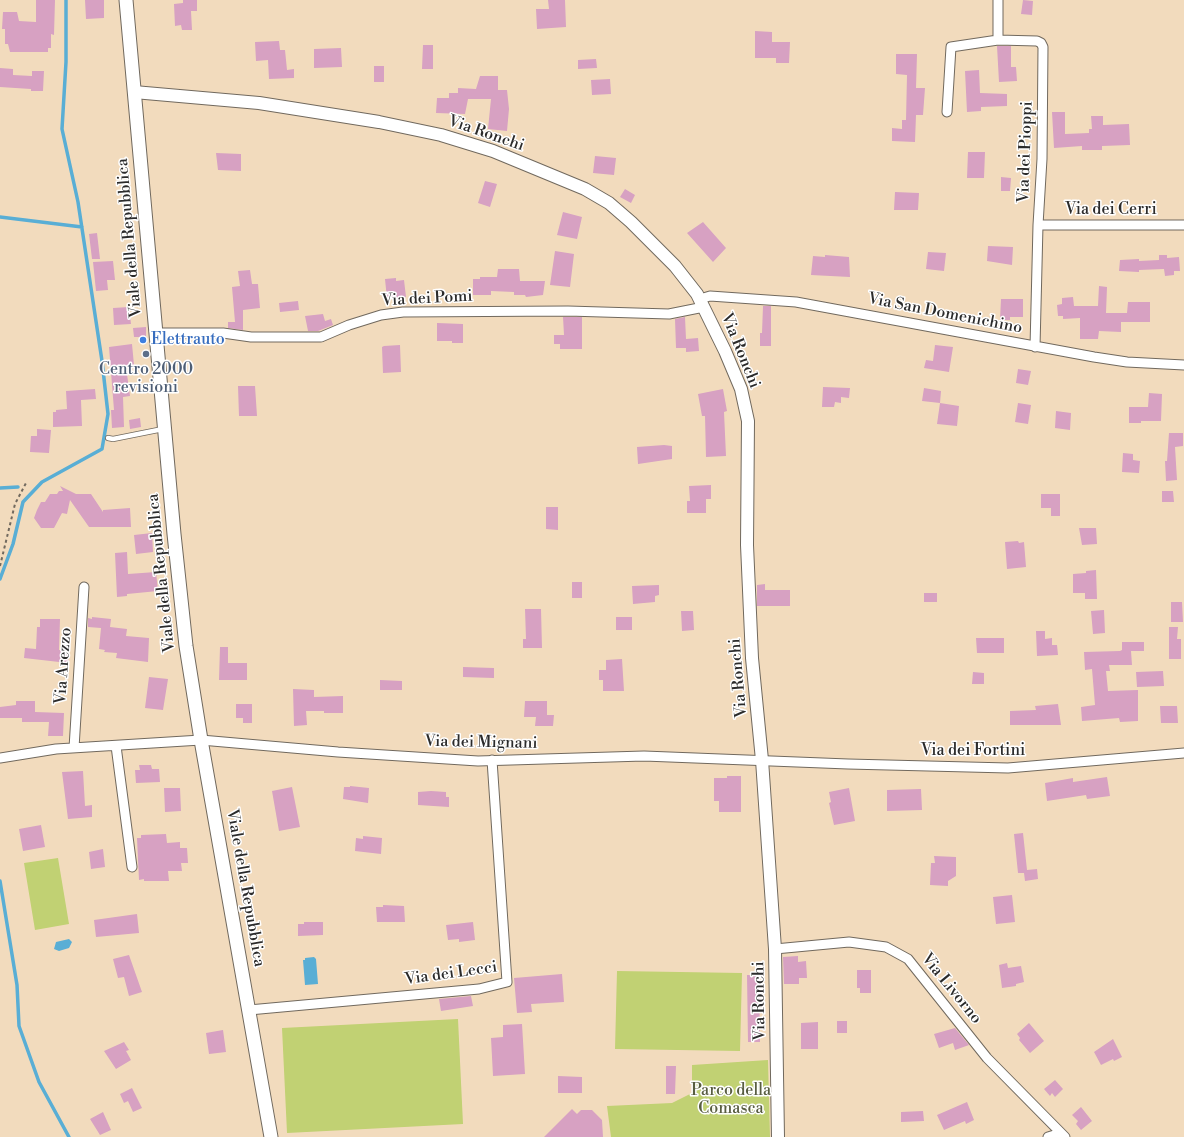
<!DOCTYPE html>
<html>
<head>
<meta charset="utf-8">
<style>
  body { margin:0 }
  canvas { display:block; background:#f2dbbd }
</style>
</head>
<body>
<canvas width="1184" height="1137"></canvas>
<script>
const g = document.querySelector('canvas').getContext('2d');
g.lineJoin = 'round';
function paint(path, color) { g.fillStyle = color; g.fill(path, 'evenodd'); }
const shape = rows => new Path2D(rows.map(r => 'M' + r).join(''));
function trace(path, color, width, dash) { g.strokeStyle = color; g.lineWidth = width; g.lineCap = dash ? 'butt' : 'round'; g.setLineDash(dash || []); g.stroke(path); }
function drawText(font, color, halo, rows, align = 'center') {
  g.font = font + ' "Libre Bodoni",serif'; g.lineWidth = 3; g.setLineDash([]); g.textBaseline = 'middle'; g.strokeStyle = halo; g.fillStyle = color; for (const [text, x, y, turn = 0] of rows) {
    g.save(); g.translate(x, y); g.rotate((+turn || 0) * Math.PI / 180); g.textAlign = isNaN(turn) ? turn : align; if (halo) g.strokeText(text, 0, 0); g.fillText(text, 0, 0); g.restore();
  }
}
paint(shape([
  [58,858,69,924,35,930,24,863],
  [617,971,742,973,740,1051,615,1049],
  [458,1019,463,1124,287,1133,282,1028],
  [768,1060,770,1137,611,1137,607,1106,672,1103,692,1093,692,1065]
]), '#c1d173');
paint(shape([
  [69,939,72,942,69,948,59,951,54,949,56,942],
  [314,957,316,959,318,984,305,985,303,960,305,960,305,958]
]), '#59aed5');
trace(shape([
  [0,217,82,227],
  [0,488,18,487],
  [0,579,13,544,23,502,42,482,102,449,108,414,102,361,78,202,62,129,66,62,66,0],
  [0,881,17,985,19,1026,39,1082,69,1137]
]), '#59aed5', 3.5);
paint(shape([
  [36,0,55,0,54,35,51,34,51,48,48,48,48,52,10,52,8,44,5,44,5,29,2,29,3,12,17,12,19,21,36,22],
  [85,0,104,0,104,18,86,19],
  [183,0,197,0,197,11,191,11,192,30,182,30,181,25,175,26,174,4,183,3],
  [548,0,565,0,566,27,537,29,536,9,549,9],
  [1023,0,1033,1,1032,15,1021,14],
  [755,31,772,32,772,42,790,42,789,63,776,63,776,58,755,58],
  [279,41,280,50,285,50,287,70,294,69,294,78,269,79,268,60,256,61,255,42],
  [423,45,433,45,433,69,422,69],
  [997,46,1011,46,1011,67,1016,67,1017,81,999,82],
  [341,48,342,67,314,68,314,49],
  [896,54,917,54,916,88,925,88,923,115,916,115,915,142,892,141,892,128,902,129,902,120,906,120,907,75,896,74],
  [596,59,597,68,578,69,578,60],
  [374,66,384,66,384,82,374,82],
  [0,68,13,69,13,75,32,76,32,71,44,71,43,91,31,91,31,89,0,87],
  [979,70,980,93,1007,94,1007,106,981,107,981,111,967,112,965,71],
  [480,76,498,76,498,90,507,90,509,109,507,131,488,129,491,99,468,99,465,114,436,113,437,98,449,98,449,93,458,93,458,88,476,89],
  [610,79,611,94,592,95,591,80],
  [1052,112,1065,112,1065,134,1089,133,1089,129,1092,129,1091,116,1103,116,1103,125,1129,124,1130,145,1102,146,1102,150,1082,150,1082,146,1054,148],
  [968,152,985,152,984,178,967,178],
  [216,153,241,154,241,171,218,170],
  [595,156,616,158,614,175,593,173],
  [1001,177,1011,178,1010,191,1001,191],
  [485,181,497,184,490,207,478,203],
  [625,189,635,195,631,203,620,197],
  [895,192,919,193,918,210,894,210],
  [563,212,582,217,577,239,557,235],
  [703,222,726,248,713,262,687,233],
  [97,233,100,259,92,259,89,234],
  [988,246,1013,247,1012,265,987,261],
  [555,251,574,254,570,287,550,285],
  [928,252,946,253,944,271,926,269],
  [825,255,849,257,850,277,811,275,813,256,825,257],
  [1159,255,1167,255,1167,258,1179,257,1180,271,1174,271,1174,275,1165,276,1164,269,1139,270,1139,272,1119,271,1120,260,1139,259,1139,261,1159,260],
  [113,261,115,280,107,280,108,290,96,291,93,262],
  [498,269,519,269,520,281,545,281,543,295,526,297,525,295,514,295,514,292,491,291,491,295,473,295,473,279,480,279,480,277,497,277],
  [250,270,252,284,258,284,260,308,243,310,243,330,228,328,228,322,235,322,232,287,240,286,238,271],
  [396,278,396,281,404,280,406,297,387,299,385,279],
  [1099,286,1107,287,1106,313,1127,313,1128,302,1150,302,1150,322,1121,322,1121,332,1099,331,1098,339,1080,339,1080,318,1063,319,1063,316,1058,316,1057,305,1062,304,1062,298,1073,297,1074,306,1098,306],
  [1001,299,1023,299,1023,317,1010,317,1010,320,1000,320],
  [298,301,299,310,280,312,279,303],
  [763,306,771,306,771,346,760,346,760,333,762,333],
  [129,307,131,324,114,325,113,308],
  [323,314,325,321,331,319,333,325,318,331,308,331,305,316],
  [563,317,582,317,582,349,560,349,560,344,554,344,554,335,564,335],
  [685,317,686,339,698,338,699,351,686,352,686,348,676,348,675,319],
  [437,323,463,324,463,343,452,343,452,341,437,341],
  [146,327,146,337,134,337,133,328],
  [132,344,134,365,126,367,130,396,123,397,124,427,112,428,111,410,114,410,109,347],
  [400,345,401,372,383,373,382,347,384,346],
  [935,345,953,347,949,372,924,368,926,360,933,361],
  [1018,369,1031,371,1028,385,1016,383],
  [238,386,255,386,257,416,239,416],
  [823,387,850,388,849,398,841,397,841,403,835,402,834,407,822,407],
  [924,388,941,391,940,403,922,401],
  [95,389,96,399,81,400,82,426,53,427,53,412,56,412,56,410,67,409,66,391],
  [723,389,727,411,724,412,726,456,706,457,705,416,702,416,698,394],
  [1149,393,1162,394,1161,421,1141,421,1141,423,1129,423,1129,407,1148,407],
  [940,403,959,406,957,426,937,424],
  [1018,403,1031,405,1028,424,1015,422],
  [1056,411,1071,413,1070,430,1055,428],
  [140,418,141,427,130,429,129,420],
  [37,429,51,430,49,453,30,452,31,436,37,436],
  [1169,433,1183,433,1183,446,1175,447,1177,480,1166,481,1165,461,1167,461],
  [664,445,672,446,672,459,638,464,637,447],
  [1123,453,1133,454,1133,460,1140,461,1139,473,1122,472],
  [711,485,711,499,706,499,706,513,687,513,687,501,690,501,689,486],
  [60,486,76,494,91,494,103,512,103,510,130,508,131,527,89,527,70,500,67,514,62,513,54,528,41,528,34,518,37,510,41,502,45,502,50,494,57,494,59,491,63,491],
  [1162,491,1173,491,1174,502,1162,502],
  [1041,494,1060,494,1060,516,1051,516,1051,508,1041,508],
  [546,507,558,507,558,530,546,529],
  [1079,528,1096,528,1097,544,1082,545],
  [152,533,153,552,136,554,134,535],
  [1018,541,1019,543,1024,542,1026,567,1007,569,1005,542],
  [127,552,128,574,156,572,158,591,127,594,127,596,117,597,115,553],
  [1096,570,1097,599,1085,599,1085,593,1073,593,1073,574,1086,573,1086,571],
  [572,582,582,582,582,598,572,598],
  [765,584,765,590,790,590,790,606,757,606,757,585],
  [659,585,659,595,655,596,655,602,633,604,632,586],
  [924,593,937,593,937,602,924,602],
  [1171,602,1182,602,1183,622,1171,622],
  [525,609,541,609,542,648,523,648,523,639,526,639],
  [1104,610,1105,633,1093,634,1091,611],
  [681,611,693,611,694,630,682,631],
  [92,617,111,619,110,627,127,629,126,636,149,638,148,662,116,658,117,653,104,652,105,650,99,649,101,628,88,627,88,618,92,619],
  [616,617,632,617,632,630,616,630],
  [40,619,60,619,59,650,69,651,68,663,24,658,25,648,36,649,37,627,40,627],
  [1169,627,1178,627,1177,639,1181,639,1181,659,1169,659],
  [1036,631,1045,631,1045,639,1052,638,1052,645,1057,645,1058,655,1037,656],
  [976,638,1004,638,1004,653,977,653],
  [1122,642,1144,642,1144,651,1131,651,1132,665,1109,665,1110,671,1106,671,1108,691,1138,690,1138,721,1120,722,1119,718,1082,721,1081,707,1095,705,1092,669,1085,670,1084,652,1120,651,1122,650],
  [220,647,228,647,228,663,247,663,247,680,219,680],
  [622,659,624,691,603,691,603,680,599,680,599,670,606,670,606,660],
  [463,667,494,668,494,678,463,677],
  [1163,671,1164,686,1137,687,1136,672],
  [973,672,984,673,984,684,972,684],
  [149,677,168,679,163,710,145,708],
  [380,680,402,681,402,690,380,690],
  [293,689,314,690,314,697,343,696,343,713,324,713,324,711,306,711,307,725,294,726],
  [16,701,35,701,35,712,64,713,63,736,48,736,49,722,22,722,22,718,0,718,0,707,16,705],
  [525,701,547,701,547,715,554,715,553,726,535,726,536,717,524,717],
  [236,704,252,704,252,723,243,723,243,718,236,718],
  [1058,704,1061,725,1010,725,1010,711,1036,710,1035,706],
  [1160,706,1177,706,1178,723,1161,723],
  [139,765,151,765,152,769,159,769,160,782,136,783,135,770,140,770],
  [83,771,85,806,92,805,92,817,68,819,62,772],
  [727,776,741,776,741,812,719,812,719,801,714,801,714,778,727,778],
  [1107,777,1110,796,1087,799,1086,795,1047,801,1045,783,1073,778,1073,782],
  [350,786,369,788,368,803,343,799,344,787,350,787],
  [292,787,300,827,279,831,272,791],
  [164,788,180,788,181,811,165,812],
  [849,788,855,821,834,825,829,803,831,802,829,792],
  [921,789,922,810,887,811,887,790],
  [431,791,446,792,446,797,449,797,449,807,418,805,418,792],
  [41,825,45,847,23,851,19,829],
  [1023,833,1027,870,1037,869,1038,879,1025,881,1024,873,1018,873,1014,834],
  [166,834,167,843,180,842,180,848,187,848,188,863,181,863,182,871,168,871,169,881,144,881,144,879,139,880,137,838,141,838,141,835],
  [363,836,382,838,381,854,355,851,356,838,363,839],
  [103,849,105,867,91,869,89,852],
  [934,856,956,857,956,876,948,881,948,886,930,885,931,863,935,863],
  [1012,895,1015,922,996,924,993,897],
  [383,905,404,906,405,922,377,922,376,907,383,907],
  [137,914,139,933,96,937,94,920],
  [304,922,323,922,323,935,298,936,298,924,304,924],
  [473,922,475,940,459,942,459,939,448,940,446,925],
  [129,955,142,992,129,996,124,977,118,978,113,959],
  [798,956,798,962,806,961,807,978,799,978,799,984,784,984,783,957],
  [1007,963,1008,968,1021,966,1024,982,1016,984,1016,986,1002,988,999,965],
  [857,970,871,970,871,993,860,993,860,988,857,988],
  [562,974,564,1002,531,1004,532,1012,517,1013,514,978],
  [747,975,759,975,760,1042,748,1042],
  [471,996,473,1006,441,1011,439,999],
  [837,1021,847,1021,847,1033,837,1033],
  [818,1022,818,1049,801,1049,801,1023],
  [1029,1023,1044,1041,1030,1053,1019,1040,1020,1038,1017,1034],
  [522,1024,525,1074,493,1076,491,1038,503,1037,503,1025],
  [955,1028,969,1045,955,1050,953,1043,939,1048,934,1034],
  [223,1030,226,1052,209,1054,206,1033],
  [1113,1039,1122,1057,1114,1061,1113,1059,1101,1065,1094,1052],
  [124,1042,129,1050,126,1051,131,1060,116,1069,104,1051],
  [666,1066,676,1066,675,1094,666,1094],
  [558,1076,582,1077,582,1093,558,1093],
  [1055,1080,1063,1089,1055,1097,1052,1093,1050,1096,1044,1089],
  [132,1088,142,1108,133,1112,128,1101,124,1103,120,1094],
  [967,1102,974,1120,966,1124,965,1121,944,1130,937,1115],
  [1081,1107,1092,1121,1081,1130,1076,1124,1078,1121,1072,1115],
  [572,1109,577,1114,581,1110,592,1110,602,1120,603,1137,544,1137],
  [923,1111,924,1121,901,1122,901,1112],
  [103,1112,111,1130,100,1135,90,1119]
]), '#d7a1c2');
const service = shape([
  [108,438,113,439,163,429]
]);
const minor = shape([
  [998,0,998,40,1037,41,1041,43,1043,47,1042,159,1038,225,1035,347],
  [947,112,951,47,998,40],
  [1038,225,1184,225],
  [700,299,710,296,796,302,1094,357,1127,362,1184,365],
  [156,333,223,333,251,337,321,337,349,325,381,315,403,312,568,311,669,314,704,307],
  [116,746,132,867],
  [74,748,84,587],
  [0,758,56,749,201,740,338,752,478,761,644,756,848,764,1008,768,1184,753],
  [775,949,849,942,886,947,908,959,987,1058,1065,1137],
  [249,1010,479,989,507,982,492,760],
  [1048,1137,1061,1133]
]);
const tertiary = shape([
  [134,92,259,103,379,122,441,135,493,151,585,189,609,203,631,222,675,266,697,294,725,351,741,389,748,421,747,545,752,658,762,760,775,949,778,1137]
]);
const secondary = shape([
  [126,0,174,534,186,646,201,740,271,1137]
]);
trace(service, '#71695e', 6);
trace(minor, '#71695e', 11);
trace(tertiary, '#71695e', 14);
trace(secondary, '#71695e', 15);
trace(shape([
  [0,566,15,504,26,483]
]), '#71695e', 2, [3, 3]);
trace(service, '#fff', 4.5);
trace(minor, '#fff', 9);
trace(tertiary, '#fff', 12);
trace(secondary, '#fff', 13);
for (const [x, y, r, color] of [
  [143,340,4,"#3f7fe0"],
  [146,354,4,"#5c6f8a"]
]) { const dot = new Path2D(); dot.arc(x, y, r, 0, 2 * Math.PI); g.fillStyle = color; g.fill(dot); trace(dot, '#fff', 1.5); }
drawText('16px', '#2b2b2b', '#fff', [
  ["Via Ronchi",486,134,19],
  ["Via dei Pioppi",1026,152,-88],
  ["Via dei Cerri",1111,210],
  ["Viale della Repubblica",130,238,-95],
  ["Via dei Pomi",427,299,-3],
  ["Via San Domenichino",945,314,11],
  ["Via Ronchi",740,351,68],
  ["Viale della Repubblica",162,573,-96],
  ["Via Arezzo",64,666,-86],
  ["Via Ronchi",739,678,-95],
  ["Via dei Mignani",481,743,1],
  ["Via dei Fortini",973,751],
  ["Viale della Repubblica",245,888,80],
  ["Via dei Lecci",451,974,-8],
  ["Via Livorno",951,989,51],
  ["Via Ronchi",760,1001,-91]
]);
drawText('16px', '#366cbe', '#fff', [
  ["Elettrauto",151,340]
], 'left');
drawText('16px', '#4e5e75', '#fff', [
  ["Centro 2000",146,370],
  ["revisioni",146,388]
]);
drawText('16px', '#585d41', '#fff', [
  ["Parco della",731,1091],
  ["Comasca",731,1109]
]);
</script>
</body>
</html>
